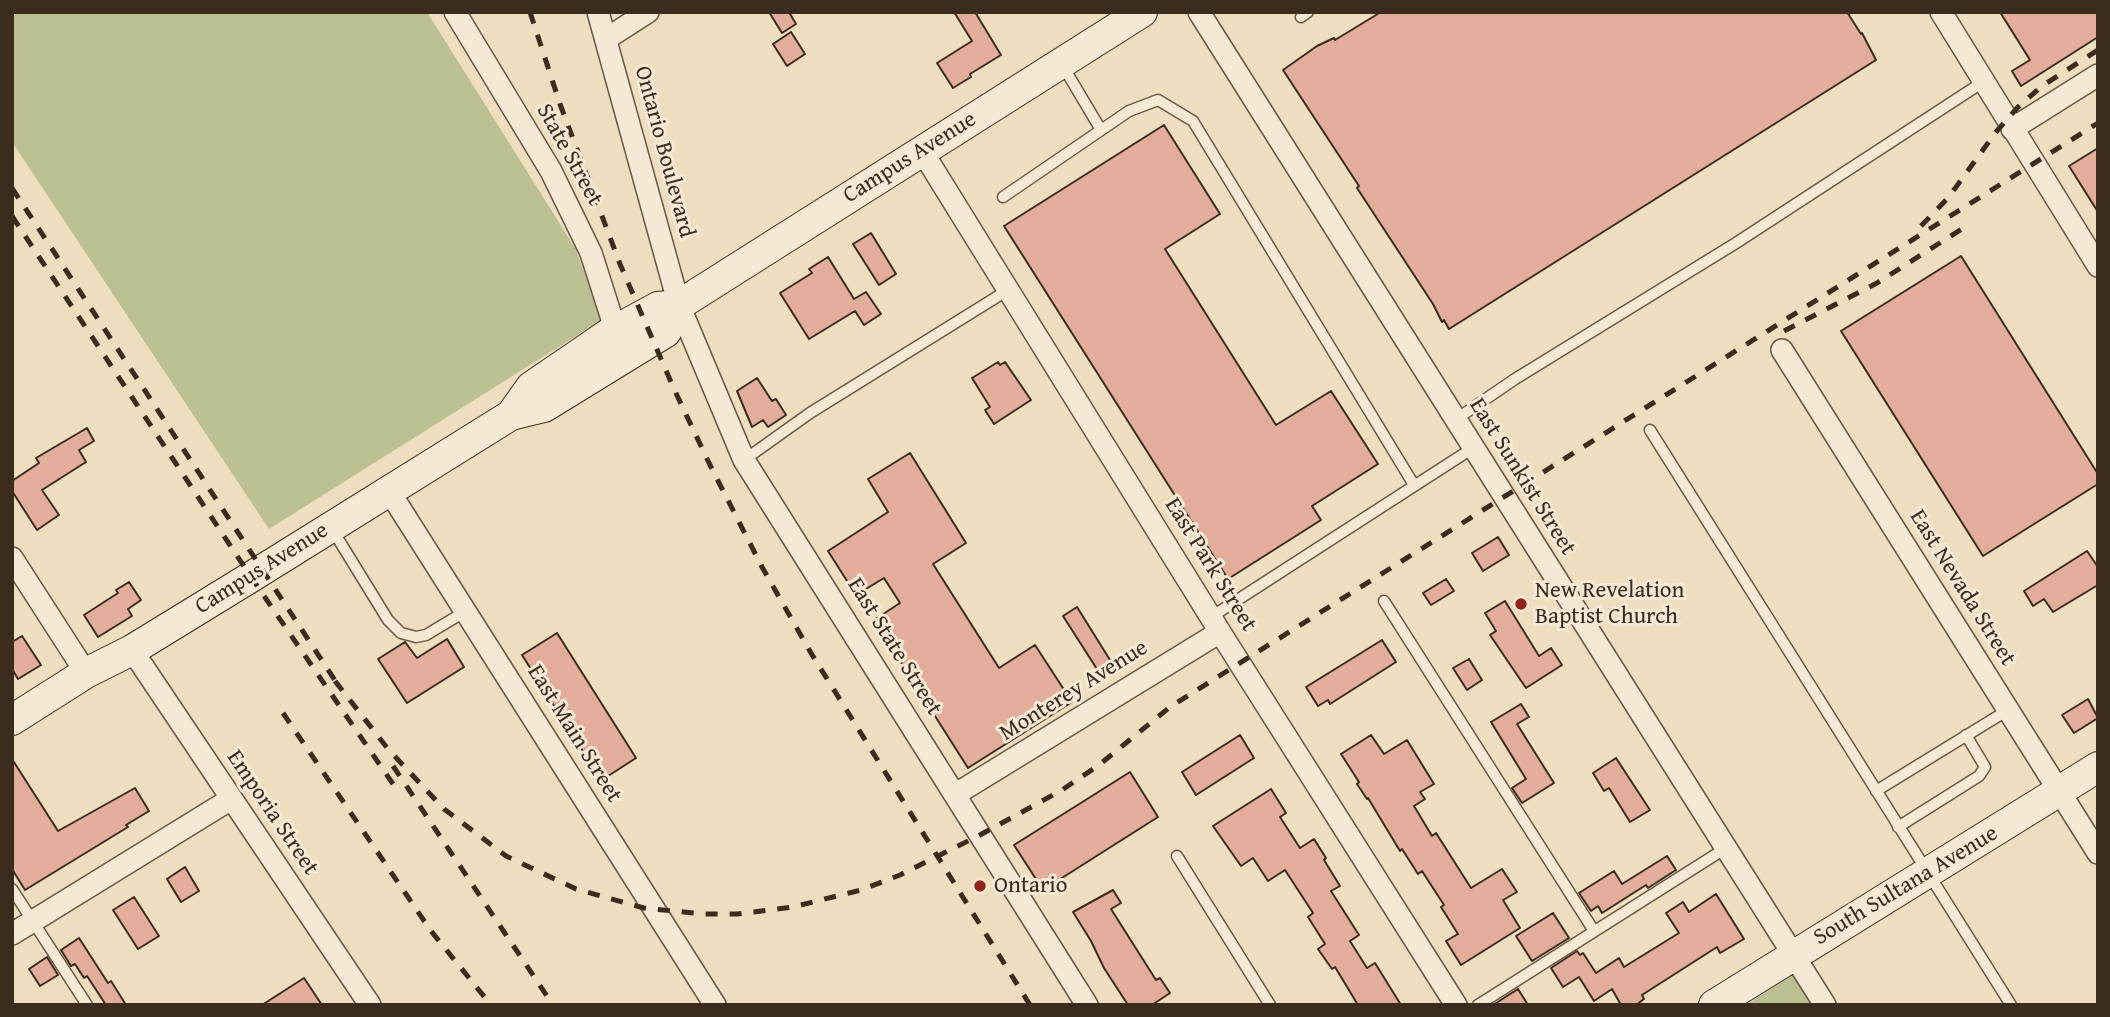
<!DOCTYPE html>
<html>
<head>
<meta charset="utf-8">
<style>
  body { margin:0 }
  #map { position:relative; width:2110px; height:1017px; overflow:hidden; background:#efddbf; font-family:"Gentium Book Plus",serif }
  canvas { display:block }
  .frame { position:absolute; inset:0; border:14px solid #3b2c1d; pointer-events:none }
</style>
</head>
<body>
<div id="map">
<canvas width="2110" height="1017"></canvas>
<div class="frame"></div>
</div>
<script>
const g = document.querySelector('canvas').getContext('2d');
g.lineJoin = 'round';
function paint(path, color) { g.fillStyle = color; g.fill(path, 'evenodd'); }
const shape = rows => new Path2D(rows.map(r => 'M' + r).join(''));
function trace(path, color, width, dash) { g.strokeStyle = color; g.lineWidth = width; g.lineCap = dash ? 'butt' : 'round'; g.setLineDash(dash || []); g.stroke(path); }
function drawText(font, color, halo, rows, align = 'center') {
  g.font = font + ' "Gentium Book Plus",serif'; g.lineWidth = 6; g.setLineDash([]); g.textBaseline = 'middle'; g.strokeStyle = halo; g.fillStyle = color; for (const [text, x, y, turn = 0] of rows) {
    g.save(); g.translate(x, y); g.rotate((+turn || 0) * Math.PI / 180); g.textAlign = isNaN(turn) ? turn : align; if (halo) g.strokeText(text, 0, 0); g.fillText(text, 0, 0); g.restore();
  }
}
paint(shape([
  [12,12,427,12,575,248,603,319,269,529,12,142],
  [1794,974,1814,1005,1746,1005]
]), '#bac091');
const building = shape([
  [769,12,789,12,796,24,782,33,769,12],
  [954,12,975,12,1001,55,970,74,971,77,953,88,937,63,972,41,954,12],
  [1381,12,1847,12,1861,34,1862,33,1876,60,1449,329,1444,320,1442,322,1433,304,1357,188,1359,186,1283,70,1317,46,1334,38,1335,40,1381,12],
  [2000,12,2098,12,2098,37,2021,86,2012,71,2030,60,2000,12],
  [791,32,805,54,787,66,773,44,791,32],
  [1164,125,1220,214,1165,249,1276,425,1331,391,1378,464,1312,506,1321,520,1228,579,1004,226,1164,125],
  [2098,148,2098,212,2069,166,2098,148],
  [871,233,896,274,879,285,853,244,871,233],
  [1961,256,2098,474,2098,484,1983,556,1841,331,1961,256],
  [828,257,854,299,866,292,881,314,864,325,855,311,809,339,780,293,812,273,809,269,828,257],
  [998,362,1000,365,1005,362,1031,400,994,424,985,410,990,407,972,378,998,362],
  [757,378,772,401,776,399,786,415,768,427,763,420,752,427,737,391,757,378],
  [87,428,94,441,79,450,86,462,42,490,59,515,37,530,12,491,12,481,39,463,36,458,87,428],
  [910,453,966,543,933,564,999,668,1035,645,1072,702,968,768,874,620,900,603,884,578,856,595,828,551,888,512,868,479,910,453],
  [1498,537,1509,555,1483,571,1472,553,1498,537],
  [2087,551,2098,567,2098,585,2053,612,2044,599,2033,606,2024,591,2087,551],
  [1446,579,1454,591,1431,605,1423,593,1446,579],
  [129,582,141,600,128,609,132,616,98,637,84,615,118,593,116,590,129,582],
  [1505,601,1539,656,1551,648,1562,665,1526,688,1490,635,1496,631,1485,613,1505,601],
  [1077,607,1115,668,1102,677,1063,616,1077,607],
  [557,633,636,758,605,778,589,754,586,756,522,655,557,633],
  [22,636,41,665,18,679,12,669,12,642,22,636],
  [447,639,464,667,407,703,378,659,405,642,417,658,447,639],
  [1382,640,1396,662,1330,704,1328,700,1318,706,1306,687,1382,640],
  [1469,659,1482,680,1467,690,1453,668,1469,659],
  [2088,699,2098,718,2074,733,2062,715,2088,699],
  [1521,704,1529,717,1517,724,1554,783,1522,803,1512,788,1526,779,1491,722,1521,704],
  [1240,735,1254,758,1196,795,1182,772,1240,735],
  [1371,735,1384,754,1407,740,1434,784,1420,792,1425,799,1414,806,1432,836,1436,833,1471,888,1502,869,1517,892,1503,900,1520,928,1461,965,1446,941,1458,934,1441,907,1444,905,1422,871,1418,874,1402,849,1400,851,1368,798,1367,799,1357,784,1359,782,1341,754,1371,735],
  [1616,758,1650,810,1630,822,1609,788,1604,791,1593,773,1616,758],
  [12,759,58,831,135,788,149,811,126,825,128,827,25,890,12,869,12,759],
  [1130,772,1158,817,1043,890,1014,845,1130,772],
  [1271,789,1286,813,1280,817,1300,848,1314,839,1326,858,1324,860,1340,886,1331,891,1359,935,1350,941,1367,968,1375,963,1401,1005,1358,1005,1335,967,1332,969,1318,949,1325,944,1308,917,1313,913,1285,870,1268,881,1253,858,1241,866,1213,826,1271,789],
  [1667,856,1676,870,1648,888,1646,885,1602,913,1598,906,1591,911,1579,893,1614,871,1622,884,1667,856],
  [185,867,199,891,181,902,167,879,185,867],
  [1113,890,1121,903,1111,909,1156,980,1160,978,1170,993,1152,1005,1128,1005,1104,968,1091,941,1073,912,1113,890],
  [1716,894,1744,939,1720,953,1717,947,1642,995,1644,999,1636,1005,1621,1005,1612,989,1594,1001,1579,977,1563,987,1551,968,1577,951,1580,955,1583,953,1596,973,1619,958,1624,967,1679,933,1666,913,1683,902,1689,912,1716,894],
  [134,897,159,936,138,949,113,910,134,897],
  [1553,913,1569,938,1532,961,1516,936,1553,913],
  [79,938,108,983,111,981,126,1005,106,1005,87,976,84,978,75,964,71,966,61,950,79,938],
  [47,957,58,975,40,986,29,969,47,957],
  [304,978,322,1005,262,1005,304,978],
  [1518,989,1528,1005,1493,1005,1518,989]
]);
paint(building, '#e3ad9c');
trace(building, '#3b2c1d', 2);
const lane = shape([
  [1301,17,1308,12],
  [1063,66,1101,130],
  [1003,197,1129,111,1158,100,1193,121,1414,485],
  [1455,420,1515,379,1736,243,1983,82],
  [1650,430,2011,1005],
  [744,460,810,413,1008,290],
  [332,529,388,620,401,633,416,637,426,635,466,611],
  [1384,601,1594,931],
  [1211,617,1473,448],
  [1876,791,2008,710],
  [1898,827,1979,776,1985,767,1966,735],
  [1177,856,1270,1005],
  [12,889,87,1005],
  [1478,1005,1726,848]
]);
const street = shape([
  [455,12,551,171,591,253,612,319,610,333],
  [598,12,679,305,744,460,1087,1005],
  [1199,12,1825,1005],
  [1941,12,2098,266],
  [606,39,648,12],
  [2012,129,2098,75],
  [922,151,1220,632,1456,1005],
  [1782,350,2098,853],
  [389,491,715,1005],
  [12,558,86,673],
  [132,650,370,1005],
  [956,794,1220,632],
  [12,934,231,799]
]);
const secondary = shape([
  [511,415,531,387,610,333,658,307,679,305,1142,12],
  [12,720,86,673,132,650,251,577,511,415,544,407,666,332,679,305],
  [1714,1005,2098,767]
]);
trace(lane, '#685846', 13);
trace(street, '#685846', 24);
trace(secondary, '#3b2c1d', 32);
trace(lane, '#f5e9d5', 10);
trace(street, '#f5e9d5', 21);
trace(secondary, '#f5e9d5', 30);
trace(shape([
  [530,12,560,104,620,264,674,389,710,465,762,567,811,653,1030,1005],
  [12,188,340,688],
  [12,216,251,577,393,784],
  [1921,226,1948,198,1996,132,2017,108,2042,86,2098,50],
  [1784,331,1877,283,1968,225],
  [335,681,388,749,444,809,506,856,576,889,644,908,703,914,737,914,793,907,861,890,900,875,980,835,1062,790,1099,765,1170,707,2098,123],
  [283,713,431,931,491,1005],
  [393,766,553,1005]
]), '#3b2c1d', 5, [12, 12]);
for (const [x, y, r, color] of [
  [1521,604,7,"#8f2418"],
  [980,886,7,"#8f2418"]
]) { const dot = new Path2D(); dot.arc(x, y, r, 0, 2 * Math.PI); g.fillStyle = color; g.fill(dot); trace(dot, '#f5e9d5', 2.5); }
drawText('23px', '#3b2c1d', '#f5e9d5', [
  ["Ontario Boulevard",664,152,75],
  ["State Street",569,155,61],
  ["Campus Avenue",910,158,-32],
  ["East Sunkist Street",1522,477,58],
  ["East Park Street",1210,565,58],
  ["Campus Avenue",262,569,-32],
  ["East Nevada Street",1962,588,58],
  ["East State Street",894,647,58],
  ["Monterey Avenue",1074,691,-32],
  ["East Main Street",574,734,58],
  ["Emporia Street",272,813,56],
  ["South Sultana Avenue",1906,886,-31]
]);
drawText('23px', '#3b2c1d', '#f5e9d5', [
  ["New Revelation",1535,591],
  ["Baptist Church",1535,617],
  ["Ontario",994,886]
], 'left');
</script>
</body>
</html>
